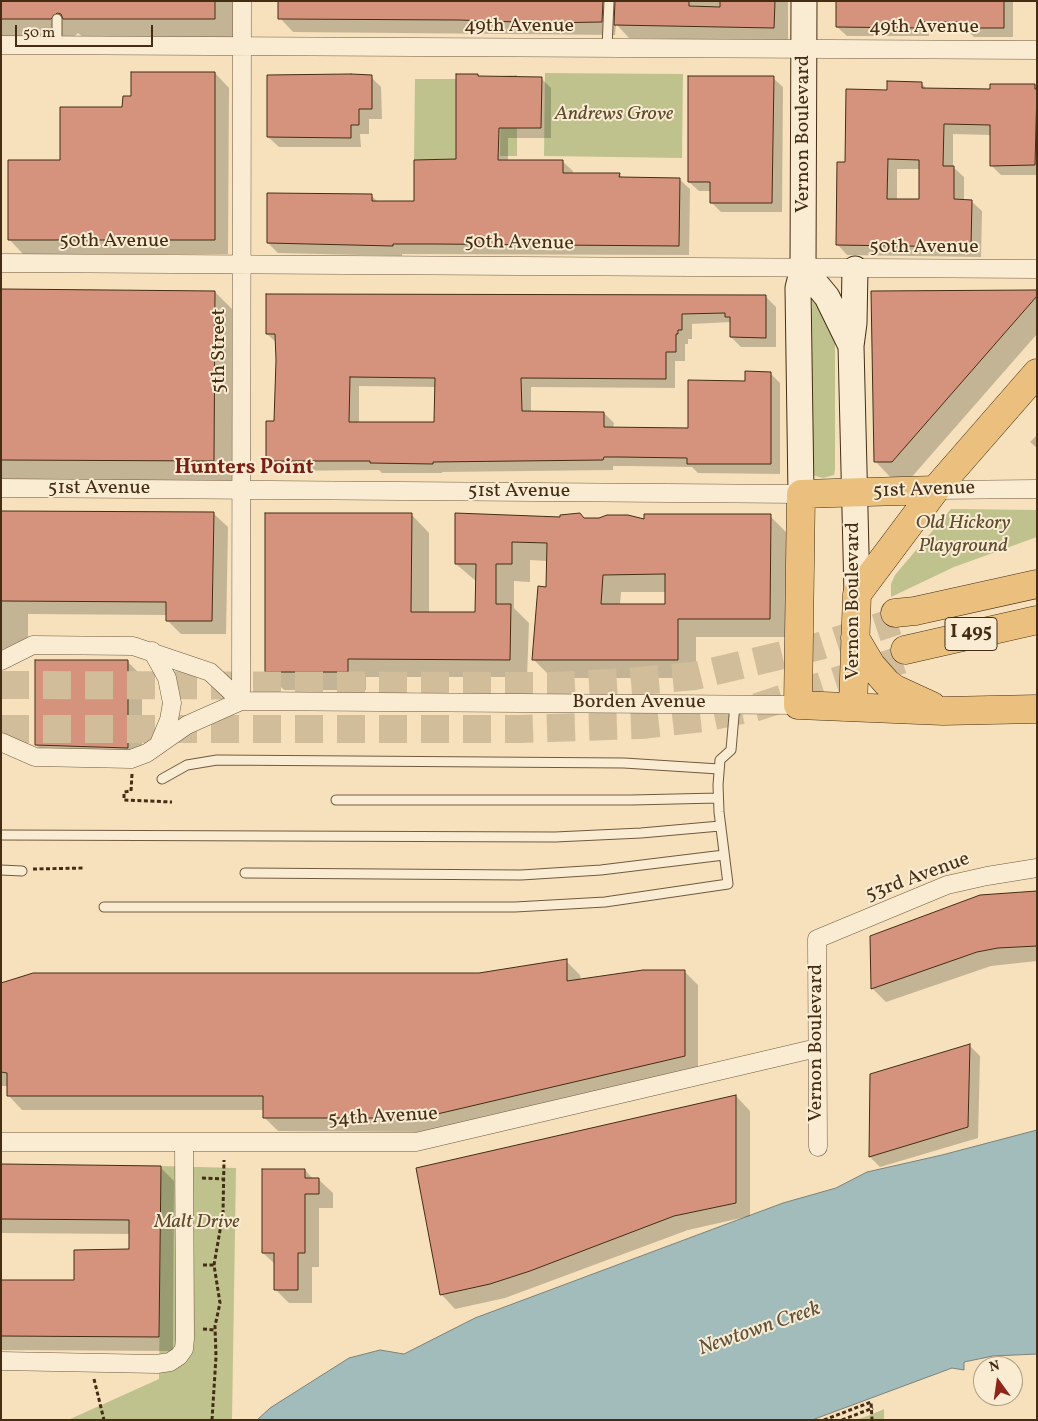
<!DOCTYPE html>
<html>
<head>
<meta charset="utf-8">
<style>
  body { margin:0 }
  #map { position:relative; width:1038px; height:1421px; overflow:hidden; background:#f6e1bc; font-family:Vollkorn,serif }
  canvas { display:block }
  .frame { position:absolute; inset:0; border:2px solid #442d14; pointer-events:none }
  .north { position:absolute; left:973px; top:1356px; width:50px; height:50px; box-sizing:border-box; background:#f9ecd3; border:1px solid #b1a087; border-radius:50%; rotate:346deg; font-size:14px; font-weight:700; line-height:20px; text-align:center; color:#442d14 }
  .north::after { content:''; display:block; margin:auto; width:18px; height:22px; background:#8f2418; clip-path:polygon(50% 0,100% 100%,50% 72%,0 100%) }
  .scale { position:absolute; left:15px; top:25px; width:138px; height:22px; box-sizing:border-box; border:2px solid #442d14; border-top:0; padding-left:6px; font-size:15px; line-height:18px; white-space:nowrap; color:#442d14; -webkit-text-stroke:4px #f9ecd3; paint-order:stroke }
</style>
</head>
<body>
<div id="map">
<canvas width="1038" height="1421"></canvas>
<div class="frame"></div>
<div class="north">N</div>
<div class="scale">50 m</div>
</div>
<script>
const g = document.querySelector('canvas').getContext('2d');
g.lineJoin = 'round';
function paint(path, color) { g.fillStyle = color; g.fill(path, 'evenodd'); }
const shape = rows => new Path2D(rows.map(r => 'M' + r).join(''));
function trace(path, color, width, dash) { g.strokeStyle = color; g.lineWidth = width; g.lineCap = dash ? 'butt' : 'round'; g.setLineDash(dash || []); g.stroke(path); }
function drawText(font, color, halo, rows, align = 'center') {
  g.font = font + ' Vollkorn,serif'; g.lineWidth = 4; g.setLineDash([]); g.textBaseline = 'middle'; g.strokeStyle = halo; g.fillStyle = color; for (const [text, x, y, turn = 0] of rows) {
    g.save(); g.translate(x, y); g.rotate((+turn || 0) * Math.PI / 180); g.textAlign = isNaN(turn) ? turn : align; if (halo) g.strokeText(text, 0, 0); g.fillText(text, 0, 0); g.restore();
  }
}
paint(shape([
  [545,73,683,74,682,158,544,156],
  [517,75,517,156,500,156,501,76],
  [415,79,456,79,456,160,414,160],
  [812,298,820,298,835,329,835,470,834,475,823,478,812,475,811,468],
  [951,509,1037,510,1037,537,954,567,891,597,891,584,895,575],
  [161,1166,236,1168,232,1420,68,1420,159,1379],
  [884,1409,884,1420,856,1420,873,1414]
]), '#c0c28e');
const water = shape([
  [1037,1130,1037,1354,993,1356,964,1362,964,1370,952,1368,812,1420,257,1420,270,1408,349,1358,380,1350,404,1354,475,1318,783,1203,836,1188,867,1172,942,1155,1037,1130]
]);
paint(water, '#a2bbbb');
trace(water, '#7c8278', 1);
paint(shape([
  [1,1,235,1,235,39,85,39,78,33,72,39,1,39],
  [280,1,788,1,788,41,629,38,616,24,615,35,293,32,280,18],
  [837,1,1013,1,1013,37,974,37,968,31,929,31,929,36,847,36,837,27],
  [215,73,229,88,228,254,23,254,9,239,62,161,124,108,132,97],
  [371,77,381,87,382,119,369,119,369,134,360,134,361,147,279,147,268,137],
  [479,77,541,78,551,88,551,138,508,138,508,161,562,161,573,171,572,174,619,174,624,179,679,179,690,189,689,255,402,254,402,256,278,253,268,243,372,196,378,202,415,203,458,161],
  [773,78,783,87,782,212,721,212,711,202,711,191,699,191,689,182],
  [921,83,927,89,991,90,991,85,1037,85,1037,175,1001,175,991,165,991,135,953,134,953,167,964,177,964,201,971,201,982,211,981,257,847,255,837,244,846,164,888,91],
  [897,169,921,169,920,201,897,200],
  [1,290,215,292,242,319,241,488,1,486],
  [1037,291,1037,334,910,479,893,480,876,462],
  [766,297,776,307,776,347,741,347,731,337,731,322,692,324,692,339,688,339,688,344,685,344,685,361,675,361,675,388,531,387,531,413,604,413,614,423,613,428,689,429,746,382,770,373,780,383,780,474,698,473,692,467,629,466,613,466,613,470,442,472,442,473,382,473,379,470,278,471,268,461,275,422,277,343,267,334],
  [359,386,436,387,436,424,359,423],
  [1037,435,1037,448,1030,442],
  [1,513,214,514,228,527,226,634,181,634,167,620,167,615,28,614,28,638,1,655],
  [411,514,429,533,429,613,476,613,477,582,456,564,456,514,646,521,770,516,788,534,788,637,696,637,696,678,552,678,533,659,547,588,547,561,530,560,530,582,514,581,514,608,529,623,527,677,366,677,366,690,284,690,266,672],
  [621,592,666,592,666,606,620,605],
  [127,661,142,676,142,762,51,759,36,745],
  [1037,892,1037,961,991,966,886,1002,872,988],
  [566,961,580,975,581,980,684,971,698,985,698,1070,427,1132,278,1131,264,1117,264,1110,22,1110,8,1095,8,1086,1,1086,1,984,479,974],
  [969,1045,980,1056,978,1138,880,1167,870,1157,871,1075],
  [736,1096,750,1111,750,1216,688,1230,505,1298,455,1309,441,1294],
  [1,1166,160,1167,174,1181,173,1351,1,1350,1,1282,75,1281,131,1250,130,1234,1,1233],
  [305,1170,313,1179,318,1179,333,1193,333,1208,319,1208,319,1267,312,1267,312,1303,289,1303,275,1289,275,1264,263,1253]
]), '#0003');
const building = shape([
  [1,1,215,1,215,19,63,19,61,14,57,13,51,19,1,19,1,1],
  [278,1,603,1,602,22,545,23,459,20,278,19,278,1],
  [615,1,689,1,689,6,720,7,720,1,775,1,774,28,614,25,615,1],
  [836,1,1004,1,1004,28,963,28,963,22,920,22,920,28,836,27,836,1],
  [131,72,215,72,215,240,8,240,8,160,60,160,60,107,122,107,123,96,131,96,131,72],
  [351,74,372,75,372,109,359,109,359,125,351,125,351,138,267,137,267,75,351,74],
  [456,74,478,74,478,76,542,77,541,128,499,128,498,160,563,160,563,173,620,173,619,177,680,178,679,246,435,244,393,244,393,246,267,243,267,193,372,194,372,201,414,201,414,160,456,159,456,74],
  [688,76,774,76,772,203,710,203,710,182,688,182,688,76],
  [887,81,922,82,922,88,990,89,990,84,1035,84,1035,89,1037,89,1035,165,990,166,990,125,944,124,943,166,954,166,954,199,972,200,971,247,836,245,837,162,845,162,846,89,887,90,887,81],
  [888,159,919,160,919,199,887,199,888,159],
  [1,289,215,291,214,461,1,460,1,289],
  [1037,290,1037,296,892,462,874,462,871,291,1037,290],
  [266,294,766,295,766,338,730,337,730,317,725,317,725,313,682,314,682,330,678,330,678,334,676,334,676,352,666,352,666,379,521,378,522,411,604,412,604,427,688,428,688,380,745,381,745,371,771,372,771,464,687,464,687,458,619,457,604,457,603,460,433,462,433,464,370,463,370,461,266,461,266,421,274,421,276,360,275,334,266,334,266,294],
  [350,377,435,378,434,422,349,422,350,377],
  [1,511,214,512,212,621,166,621,166,602,1,601,1,511],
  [265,513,412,513,411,612,475,612,476,564,455,564,455,513,560,517,560,515,580,513,584,518,599,518,607,515,628,515,644,519,644,514,771,514,770,619,678,619,678,660,532,660,538,586,546,587,547,543,512,542,512,564,496,564,496,604,511,604,510,660,348,659,348,672,265,672,265,513],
  [665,574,665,604,601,604,603,575,665,574],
  [35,660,128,660,128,748,35,745,35,660],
  [1037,891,1037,946,998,948,977,952,871,989,870,936,980,895,1037,891],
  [567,959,567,981,643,970,685,970,685,1056,433,1115,412,1118,263,1118,263,1096,7,1096,7,1073,1,1072,1,983,33,973,479,973,567,959],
  [970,1044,968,1127,869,1157,870,1074,970,1044],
  [736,1095,736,1203,674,1216,530,1271,490,1284,440,1295,416,1168,736,1095],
  [1,1164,161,1166,159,1337,1,1336,1,1280,74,1280,74,1250,129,1249,129,1220,1,1219,1,1164],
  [262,1169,305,1169,305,1178,319,1178,319,1194,305,1194,305,1253,298,1253,298,1290,274,1290,274,1253,262,1253,262,1169]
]);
paint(building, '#d5937d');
trace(building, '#442d14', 1);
trace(shape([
  [1,685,556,686,627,682,695,676,820,646,897,621],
  [1,729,519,729,641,725,703,718,757,707,907,658]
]), '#d2bd9a', 28, [28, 14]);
const service = shape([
  [57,19,57,46],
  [607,48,609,1],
  [162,779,187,765,217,760,624,763,719,769],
  [336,800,632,800,718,798],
  [1,835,555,837,641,833,720,826],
  [1,870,22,871],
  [245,873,521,875,601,870,724,855],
  [104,907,515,907,605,902,728,884,719,812,718,785,720,760,731,750,735,704]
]);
const minor = shape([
  [1,45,1037,50],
  [1,263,1037,269],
  [1,488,801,494],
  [935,490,1037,489],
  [152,651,167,678,172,703,169,720,159,744],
  [1,661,33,645,133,646,210,672,241,701],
  [241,701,242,1],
  [1,742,35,757,131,759,147,753,187,725,241,701,798,705],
  [1,1142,416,1142,817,1048],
  [818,1147,817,939,947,885,987,876,1037,868],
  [1,1361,157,1364,170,1362,179,1356,184,1349,185,1338,184,1143]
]);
const secondary = shape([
  [803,268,827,297,851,346,857,594],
  [851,346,854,323,855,269],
  [801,494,798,288,803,268,804,1]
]);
const primary = shape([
  [935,490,801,494,798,705,943,711,1037,709],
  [855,638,871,665,887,683,895,689,932,706],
  [853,707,857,594,935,490,1037,373]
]);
const motorway = shape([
  [895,613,915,611,1037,584],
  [905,650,1037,620]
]);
trace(service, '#705a3e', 11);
trace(minor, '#705a3e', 19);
trace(secondary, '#442d14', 27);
trace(primary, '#442d14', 29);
trace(motorway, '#442d14', 29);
trace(shape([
  [132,774,131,791,124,792,124,800,172,802],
  [33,869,85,868],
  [202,1178,224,1179],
  [203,1265,214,1265],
  [203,1329,214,1330],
  [94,1379,104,1420],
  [212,1420,216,1357,215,1326,220,1303,214,1265,223,1213,224,1160],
  [824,1420,871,1402,872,1420],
  [842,1420,873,1408]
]), '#442d14', 3, [4, 2.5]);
trace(service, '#f9ecd3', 9);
trace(minor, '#f9ecd3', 18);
trace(secondary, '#f9ecd3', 25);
trace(primary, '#ebc07e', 28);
trace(motorway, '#ebc07e', 28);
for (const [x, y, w] of [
  [971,634,52]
]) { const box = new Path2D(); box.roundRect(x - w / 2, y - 16.5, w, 33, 4); g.fillStyle = '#f9ecd3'; g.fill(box); trace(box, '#442d14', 1); }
drawText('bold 19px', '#442d14', null, [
  ["I 495",971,634]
]);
drawText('20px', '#442d14', '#f9ecd3', [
  ["49th Avenue",519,27],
  ["49th Avenue",924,28],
  ["Vernon Boulevard",804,134,-90],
  ["50th Avenue",114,242],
  ["50th Avenue",519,244,1],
  ["50th Avenue",924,248],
  ["5th Street",220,351,-90],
  ["51st Avenue",99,489],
  ["51st Avenue",924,491,-2],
  ["51st Avenue",519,492],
  ["Vernon Boulevard",854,601,-90],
  ["Borden Avenue",639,703],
  ["53rd Avenue",918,878,-20],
  ["Vernon Boulevard",817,1043,-90],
  ["54th Avenue",383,1118,-3]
]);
drawText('italic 20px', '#5d4b2c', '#f9ecd3', [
  ["Andrews Grove",614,115],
  ["Old Hickory",963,524],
  ["Playground",963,547],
  ["Malt Drive",197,1223]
]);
drawText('bold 21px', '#7a1f14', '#f9ecd3', [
  ["Hunters Point",244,469]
]);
drawText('italic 21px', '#5c503e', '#f9ecd3', [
  ["Newtown Creek",760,1330,-19]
]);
</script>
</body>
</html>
